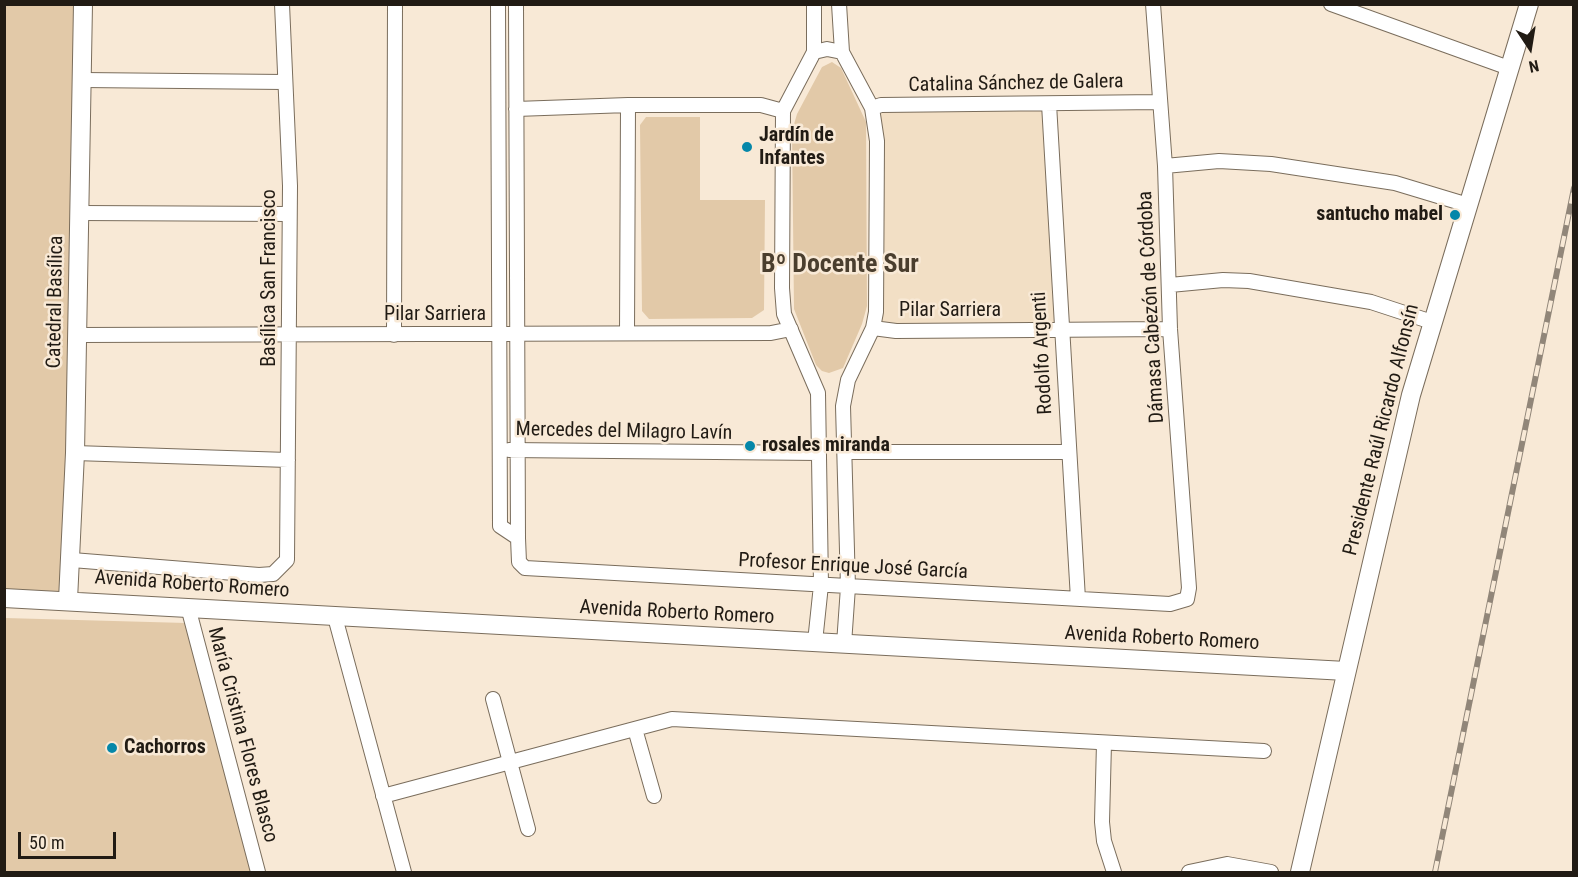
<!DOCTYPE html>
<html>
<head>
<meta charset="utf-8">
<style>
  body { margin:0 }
  #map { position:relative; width:1578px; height:877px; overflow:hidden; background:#f8e9d6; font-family:"Roboto Condensed",sans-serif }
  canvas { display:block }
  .frame { position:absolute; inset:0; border:6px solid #211b14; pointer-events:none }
  .north { position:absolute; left:1500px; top:18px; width:60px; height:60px; -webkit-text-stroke:4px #f8e9d6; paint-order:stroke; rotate:168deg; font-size:16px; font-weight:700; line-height:24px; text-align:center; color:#211b14 }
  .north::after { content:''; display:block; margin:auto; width:21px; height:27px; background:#211b14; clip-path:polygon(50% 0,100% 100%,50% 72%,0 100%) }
  .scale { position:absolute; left:18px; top:832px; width:98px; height:27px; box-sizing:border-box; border:3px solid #211b14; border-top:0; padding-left:8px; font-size:18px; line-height:21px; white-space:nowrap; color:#211b14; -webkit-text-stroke:4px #f8e9d6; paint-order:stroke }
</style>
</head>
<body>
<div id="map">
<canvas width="1578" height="877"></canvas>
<div class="frame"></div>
<div class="north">N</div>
<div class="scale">50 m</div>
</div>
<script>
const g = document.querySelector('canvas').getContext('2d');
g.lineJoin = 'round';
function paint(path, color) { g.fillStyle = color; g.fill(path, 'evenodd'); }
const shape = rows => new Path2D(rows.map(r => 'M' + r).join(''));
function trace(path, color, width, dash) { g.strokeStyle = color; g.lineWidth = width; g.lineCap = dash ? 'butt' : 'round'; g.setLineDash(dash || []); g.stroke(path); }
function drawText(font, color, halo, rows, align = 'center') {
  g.font = font + ' "Roboto Condensed",sans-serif'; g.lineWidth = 5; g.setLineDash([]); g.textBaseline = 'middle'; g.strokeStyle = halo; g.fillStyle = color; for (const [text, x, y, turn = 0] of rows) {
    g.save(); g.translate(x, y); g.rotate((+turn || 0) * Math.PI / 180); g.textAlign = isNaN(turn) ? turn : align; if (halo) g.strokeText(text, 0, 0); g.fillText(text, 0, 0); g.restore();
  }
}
paint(shape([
  [1049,104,1060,329,874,328,872,109]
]), '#f2dfc5');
paint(shape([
  [5,5,76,5,65,597,5,594],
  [832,62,841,68,866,122,867,306,862,324,843,368,829,373,822,371,816,365,794,309,792,131,797,114,822,67],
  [646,117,700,117,700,200,765,200,764,310,752,318,649,319,642,311,640,125],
  [5,618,186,623,253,872,5,872]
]), '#e2c9a8');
const minor = shape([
  [498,4,500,526,518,538],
  [516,4,518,538,519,562,525,568,1170,604,1187,599,1189,588,1170,329,1165,166,1153,4],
  [814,4,814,52,783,111,782,288,784,314,818,393,821,585,815,642],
  [839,4,842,52,872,108,877,141,876,312,873,328,848,380,843,406,848,587,844,644],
  [1331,4,1509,68],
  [814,52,827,49,842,52],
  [83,80,284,82],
  [1049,104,1078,599],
  [872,108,881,105,1160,102],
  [516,109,628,105,761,105,783,111],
  [1165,166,1219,161,1271,164,1395,183,1468,205],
  [81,213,289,214],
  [1170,285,1223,280,1249,281,1371,302,1432,322],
  [873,328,896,331,1170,329],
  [627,333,628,105],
  [78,335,771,333,791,329],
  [394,335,395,4],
  [509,450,819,453],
  [845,452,1069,452],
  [75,453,288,460],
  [72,560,259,575,273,574,287,560,290,186,282,4],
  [188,607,258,872],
  [335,617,404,872],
  [493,699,528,829],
  [635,729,654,796],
  [1104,743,1102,822,1104,841,1114,872],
  [383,796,672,719,1264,751],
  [1189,872,1227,864,1271,872]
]);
const major = shape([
  [4,598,1346,671],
  [68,600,75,453,83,4],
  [1300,872,1411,395,1529,4]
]);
trace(minor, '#7a6d5c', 16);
trace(major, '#7a6d5c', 20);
trace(minor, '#fff', 14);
trace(major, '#fff', 18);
const rail = shape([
  [1435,872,1574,188]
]);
trace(rail, '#918679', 6);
trace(rail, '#f8e9d6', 4, [11]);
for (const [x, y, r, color] of [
  [747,147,6,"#0587a9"],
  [1455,215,6,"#0587a9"],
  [750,446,6,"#0587a9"],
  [112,748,6,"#0587a9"]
]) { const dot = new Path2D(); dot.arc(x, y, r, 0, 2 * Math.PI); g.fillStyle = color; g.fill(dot); trace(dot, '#f8e9d6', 2); }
drawText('20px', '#211b14', '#f8e9d6', [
  ["Catalina Sánchez de Galera",1016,84,-1],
  ["Basílica San Francisco",270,278,-90],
  ["Catedral Basílica",56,302,-89],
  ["Dámasa Cabezón de Córdoba",1152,307,-93],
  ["Pilar Sarriera",950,311],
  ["Pilar Sarriera",435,315],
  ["Rodolfo Argenti",1043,353,-93],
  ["Presidente Raúl Ricardo Alfonsín",1382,430,-76],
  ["Mercedes del Milagro Lavín",624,432,1],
  ["Profesor Enrique José García",853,567,3],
  ["Avenida Roberto Romero",192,585,4],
  ["Avenida Roberto Romero",677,613,3],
  ["Avenida Roberto Romero",1162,639,3],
  ["María Cristina Flores Blasco",242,735,75]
]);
drawText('bold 20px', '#211b14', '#f8e9d6', [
  ["Jardín de",759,136],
  ["Infantes",759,159],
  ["santucho mabel",1443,215,"right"],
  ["rosales miranda",762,446],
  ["Cachorros",124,748]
], 'left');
drawText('bold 26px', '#4a3e2e', '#f8e9d6', [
  ["Bº Docente Sur",840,265]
]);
</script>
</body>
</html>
